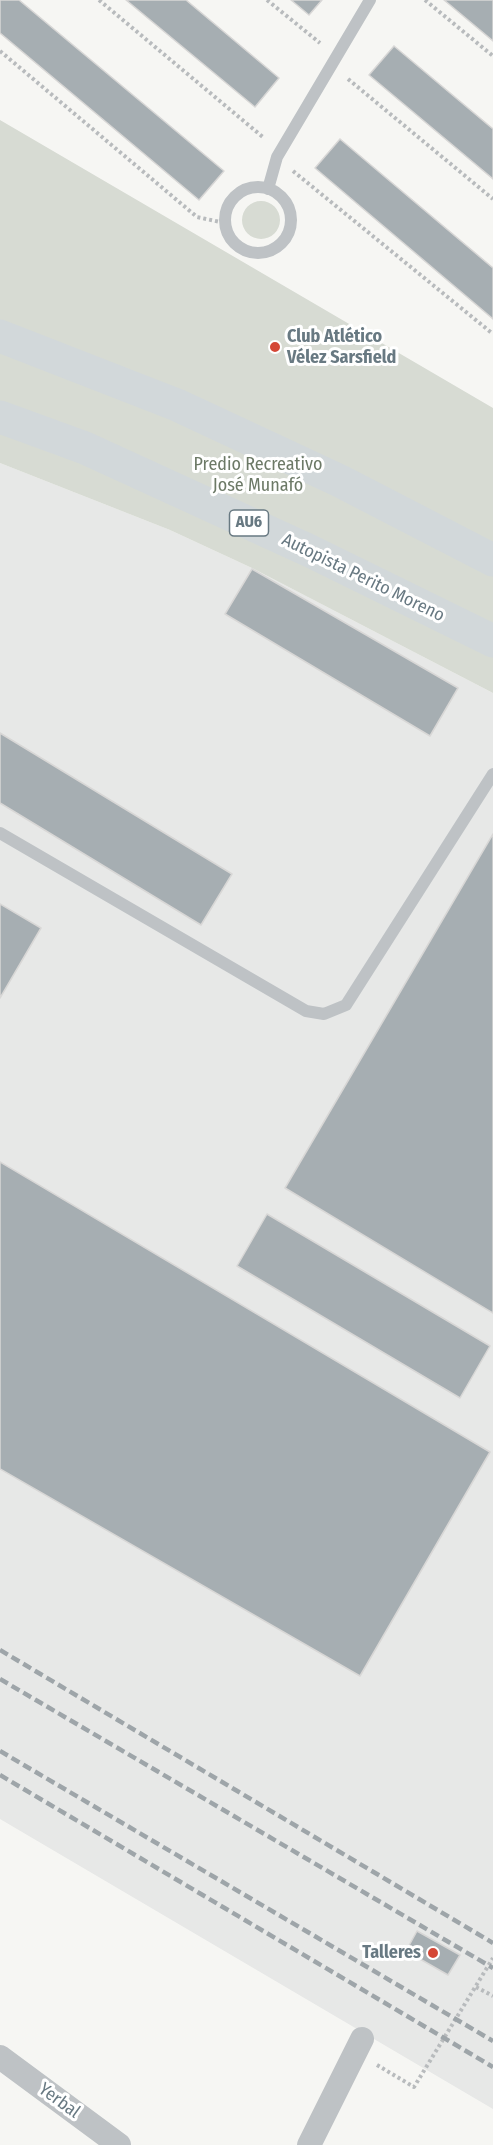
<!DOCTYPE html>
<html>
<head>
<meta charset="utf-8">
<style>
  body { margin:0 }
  canvas { display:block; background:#f6f6f3 }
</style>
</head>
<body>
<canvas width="493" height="2145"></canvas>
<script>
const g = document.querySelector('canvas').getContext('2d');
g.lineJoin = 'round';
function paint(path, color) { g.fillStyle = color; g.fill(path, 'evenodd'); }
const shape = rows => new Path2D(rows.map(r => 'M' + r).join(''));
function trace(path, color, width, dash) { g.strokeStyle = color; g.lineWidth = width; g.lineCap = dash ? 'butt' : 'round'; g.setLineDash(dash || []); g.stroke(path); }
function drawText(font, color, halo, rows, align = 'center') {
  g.font = font + ' "Fira Sans Condensed",sans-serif'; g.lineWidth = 6; g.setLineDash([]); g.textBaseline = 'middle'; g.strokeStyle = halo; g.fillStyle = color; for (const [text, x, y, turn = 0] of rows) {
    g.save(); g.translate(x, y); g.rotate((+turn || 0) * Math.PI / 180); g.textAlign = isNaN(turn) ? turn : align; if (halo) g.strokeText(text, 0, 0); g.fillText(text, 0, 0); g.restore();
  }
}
paint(shape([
  [0,463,170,530,252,568,493,693,493,2109,0,1819]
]), '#e7e8e7');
paint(shape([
  [0,120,493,408,493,693,252,568,170,530,0,463],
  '242 220a19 19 0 1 1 38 0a19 19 0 1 1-38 0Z'
]), '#d7dbd3');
const building = shape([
  [0,0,19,0,224,171,199,200,0,33,0,0],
  [126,0,186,0,279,78,255,107,126,0],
  [291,0,322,0,309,15,291,0],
  [444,0,493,0,493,41,444,0],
  [394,46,493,129,493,179,369,75,394,46],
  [340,139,493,268,493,319,315,168,340,139],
  [252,569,458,688,430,736,225,614,252,569],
  [0,733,232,874,201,925,0,803,0,733],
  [493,834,493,1313,285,1188,493,834],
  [0,904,41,928,0,998,0,904],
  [0,1162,490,1452,360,1676,0,1469,0,1162],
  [267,1214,490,1346,460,1398,237,1266,267,1214],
  [417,1931,460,1955,448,1975,406,1951,417,1931]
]);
paint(building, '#a6aeb2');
trace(building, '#d8d7d6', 1.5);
trace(shape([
  [99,0,264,138],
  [267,0,320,43],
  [425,0,493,56],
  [0,51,197,217,225,223],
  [348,79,493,199],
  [293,171,493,334],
  [476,1987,493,1996],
  [377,2065,414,2087,493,1958]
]), '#b8bbbd', 4, [3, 3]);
trace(shape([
  '225 220a33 33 0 1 1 66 0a33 33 0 1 1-66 0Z',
  [268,189,277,157,370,0],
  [0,833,306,1011,324,1014,346,1005,493,774]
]), '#bec2c5', 12);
trace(shape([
  [0,2057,119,2145],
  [309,2145,362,2039]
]), '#bec2c5', 24);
trace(shape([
  [0,336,177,405,340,481,493,560],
  [0,417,85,448,310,551,493,641]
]), '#d2d8da', 33);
trace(shape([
  [0,1650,493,1943],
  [0,1679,493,1968],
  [0,1751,493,2041],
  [0,1775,493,2067]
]), '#9ea5a9', 4.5, [9, 4.5]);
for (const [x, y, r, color] of [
  [275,347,6,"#d44736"],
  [433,1953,6,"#d44736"]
]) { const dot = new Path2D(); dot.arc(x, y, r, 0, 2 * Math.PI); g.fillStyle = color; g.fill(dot); trace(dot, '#fff', 2); }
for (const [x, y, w] of [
  [249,523,39]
]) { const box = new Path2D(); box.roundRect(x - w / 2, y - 13, w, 26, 4.5); g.fillStyle = '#fff'; g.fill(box); trace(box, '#687982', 1.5); }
drawText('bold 16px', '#687982', null, [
  ["AU6",249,523]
]);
drawText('bold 18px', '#687982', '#fff', [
  ["Club Atlético",287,337],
  ["Vélez Sarsfield",287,358],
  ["Talleres",421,1953,"right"]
], 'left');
drawText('18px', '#6c7966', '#fff', [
  ["Predio Recreativo",258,465],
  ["José Munafó",258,486]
]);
drawText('18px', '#687982', '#fff', [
  ["Autopista Perito Moreno",363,578,26],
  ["Yerbal",59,2101,36]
]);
</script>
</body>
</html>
